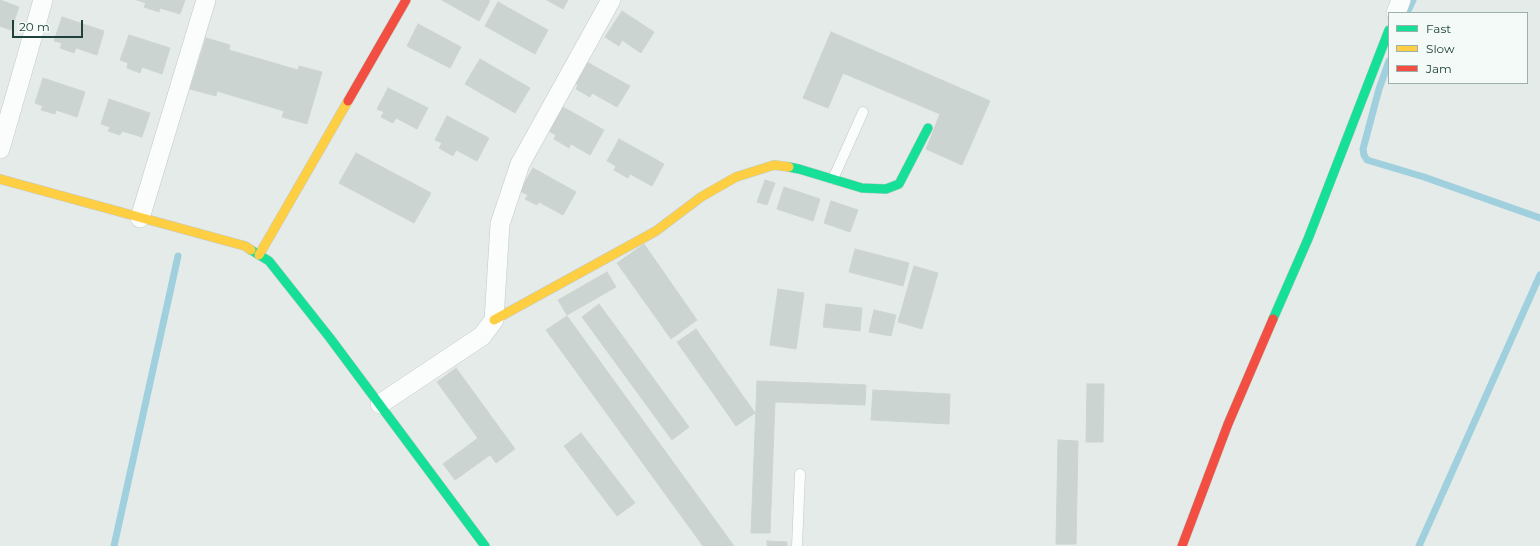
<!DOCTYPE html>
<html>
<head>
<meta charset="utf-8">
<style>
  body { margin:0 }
  #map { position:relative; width:1540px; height:546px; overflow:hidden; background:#e5ebe8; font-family:Montserrat,sans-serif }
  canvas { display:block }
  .legend { position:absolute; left:1388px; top:12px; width:140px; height:72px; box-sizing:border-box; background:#f3faf7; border:1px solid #9eb0ac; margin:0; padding:5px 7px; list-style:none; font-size:12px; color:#1f413b }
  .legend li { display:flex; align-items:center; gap:8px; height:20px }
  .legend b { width:20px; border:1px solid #9eb0ac }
  .scale { position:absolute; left:12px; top:20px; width:71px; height:18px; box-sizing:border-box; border:2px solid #1f413b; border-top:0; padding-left:5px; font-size:12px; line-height:14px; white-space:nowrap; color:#1f413b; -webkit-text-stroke:3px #f3faf7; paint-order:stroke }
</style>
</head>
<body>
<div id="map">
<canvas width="1540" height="546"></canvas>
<ul class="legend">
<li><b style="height:5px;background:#16e098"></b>Fast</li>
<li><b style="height:5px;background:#ffcf43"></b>Slow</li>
<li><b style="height:5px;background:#f24e42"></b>Jam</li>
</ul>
<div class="scale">20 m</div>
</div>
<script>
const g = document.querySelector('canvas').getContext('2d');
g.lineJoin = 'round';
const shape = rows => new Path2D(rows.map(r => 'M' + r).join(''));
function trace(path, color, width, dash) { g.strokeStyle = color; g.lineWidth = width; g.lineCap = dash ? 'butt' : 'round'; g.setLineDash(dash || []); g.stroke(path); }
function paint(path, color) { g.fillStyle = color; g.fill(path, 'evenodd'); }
trace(shape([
  [1407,13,1413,0],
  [1389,61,1379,89,1363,149,1364,155,1367,160,1424,177,1540,218],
  [114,546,178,256],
  [1419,546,1540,275]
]), '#a0d0de', 7);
const building = shape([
  [0,0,19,7,11,30,0,26,0,0],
  [137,0,185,0,180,14,160,8,159,12,144,7,146,3,137,0],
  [442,0,488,0,490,1,479,21,442,0],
  [547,0,568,0,563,9,547,0],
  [498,2,548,30,535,54,485,26,498,2],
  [622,11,654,32,641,53,622,40,619,46,605,37,622,11],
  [62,17,104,31,97,55,76,48,74,53,60,48,62,43,54,41,62,17],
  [418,24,461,47,450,68,407,46,418,24],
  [831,32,990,101,962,165,926,149,940,114,843,73,828,108,803,98,831,32],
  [129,35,170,48,162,74,142,67,140,73,127,68,128,63,120,60,129,35],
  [206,38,230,45,229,50,298,70,299,66,322,72,307,124,282,117,284,111,217,91,216,96,190,89,206,38],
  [480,59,530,88,515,113,465,84,480,59],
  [585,61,630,86,617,107,592,93,590,97,576,89,578,85,573,82,585,61],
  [43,78,85,92,77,117,56,110,55,114,41,110,43,106,35,103,43,78],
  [388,88,428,108,417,129,396,118,393,123,381,117,384,112,377,109,388,88],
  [109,99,150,113,142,137,122,131,120,135,108,131,110,127,101,124,109,99],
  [561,106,604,130,590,155,571,144,569,148,554,139,556,135,547,130,561,106],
  [447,116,489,138,477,161,456,150,453,156,439,148,442,143,435,140,447,116],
  [619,139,664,164,652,186,630,174,628,178,614,170,616,166,607,161,619,139],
  [356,153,431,193,414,223,339,183,356,153],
  [533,168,576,192,563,215,539,202,537,205,525,199,528,195,520,191,533,168],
  [765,180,775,183,767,205,757,202,765,180],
  [784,187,820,199,813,221,777,209,784,187],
  [831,201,858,210,850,232,824,223,831,201],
  [644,244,697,320,671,339,617,263,644,244],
  [855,249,909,263,903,286,849,272,855,249],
  [914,266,938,273,922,329,898,322,914,266],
  [607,272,616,287,567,315,558,300,607,272],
  [778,289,804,293,796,349,770,345,778,289],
  [599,304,689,427,672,440,582,317,599,304],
  [826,304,862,308,860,331,823,327,826,304],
  [874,310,896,315,891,336,869,332,874,310],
  [567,316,734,546,703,546,546,330,567,316],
  [696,329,755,413,736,426,677,342,696,329],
  [456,368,515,449,496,463,437,382,456,368],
  [757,381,866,385,865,405,775,402,770,533,751,533,757,381],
  [1087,384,1104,384,1103,442,1086,442,1087,384],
  [873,390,950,394,949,424,871,420,873,390],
  [581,433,635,503,617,516,564,446,581,433],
  [478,438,490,455,455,480,443,464,478,438],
  [1058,440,1078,441,1076,544,1056,544,1058,440],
  [767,541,787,542,787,546,767,546,767,541]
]);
paint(building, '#ccd4d1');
trace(building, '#cdd4d1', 1);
const lane = shape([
  [833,179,863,112],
  [797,546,800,474]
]);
const street = shape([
  [1396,13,1401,0],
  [0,149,43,0],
  [140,218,206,0],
  [380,404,482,336,494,320,500,224,520,164,611,0]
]);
const fast = shape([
  [789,167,799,169,862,188,886,189,899,184,928,128],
  [251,250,269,261,330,338,485,546],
  [1273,319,1308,239,1389,30]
]);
const slow = shape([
  [0,179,245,246,251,250],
  [259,255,348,101],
  [494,320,656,231,701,197,736,177,774,165,789,167]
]);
const jam = shape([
  [348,101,406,0],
  [1182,546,1228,424,1273,319]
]);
trace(lane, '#c2c8c6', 11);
trace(street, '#c2c8c6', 20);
trace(fast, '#c0c9c6', 10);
trace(slow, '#c0c9c6', 10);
trace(jam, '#c0c9c6', 10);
trace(lane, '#fbfcfc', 10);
trace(street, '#fbfcfc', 19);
trace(fast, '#16e098', 9);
trace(slow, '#ffcf43', 9);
trace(jam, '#f24e42', 9);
</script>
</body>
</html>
